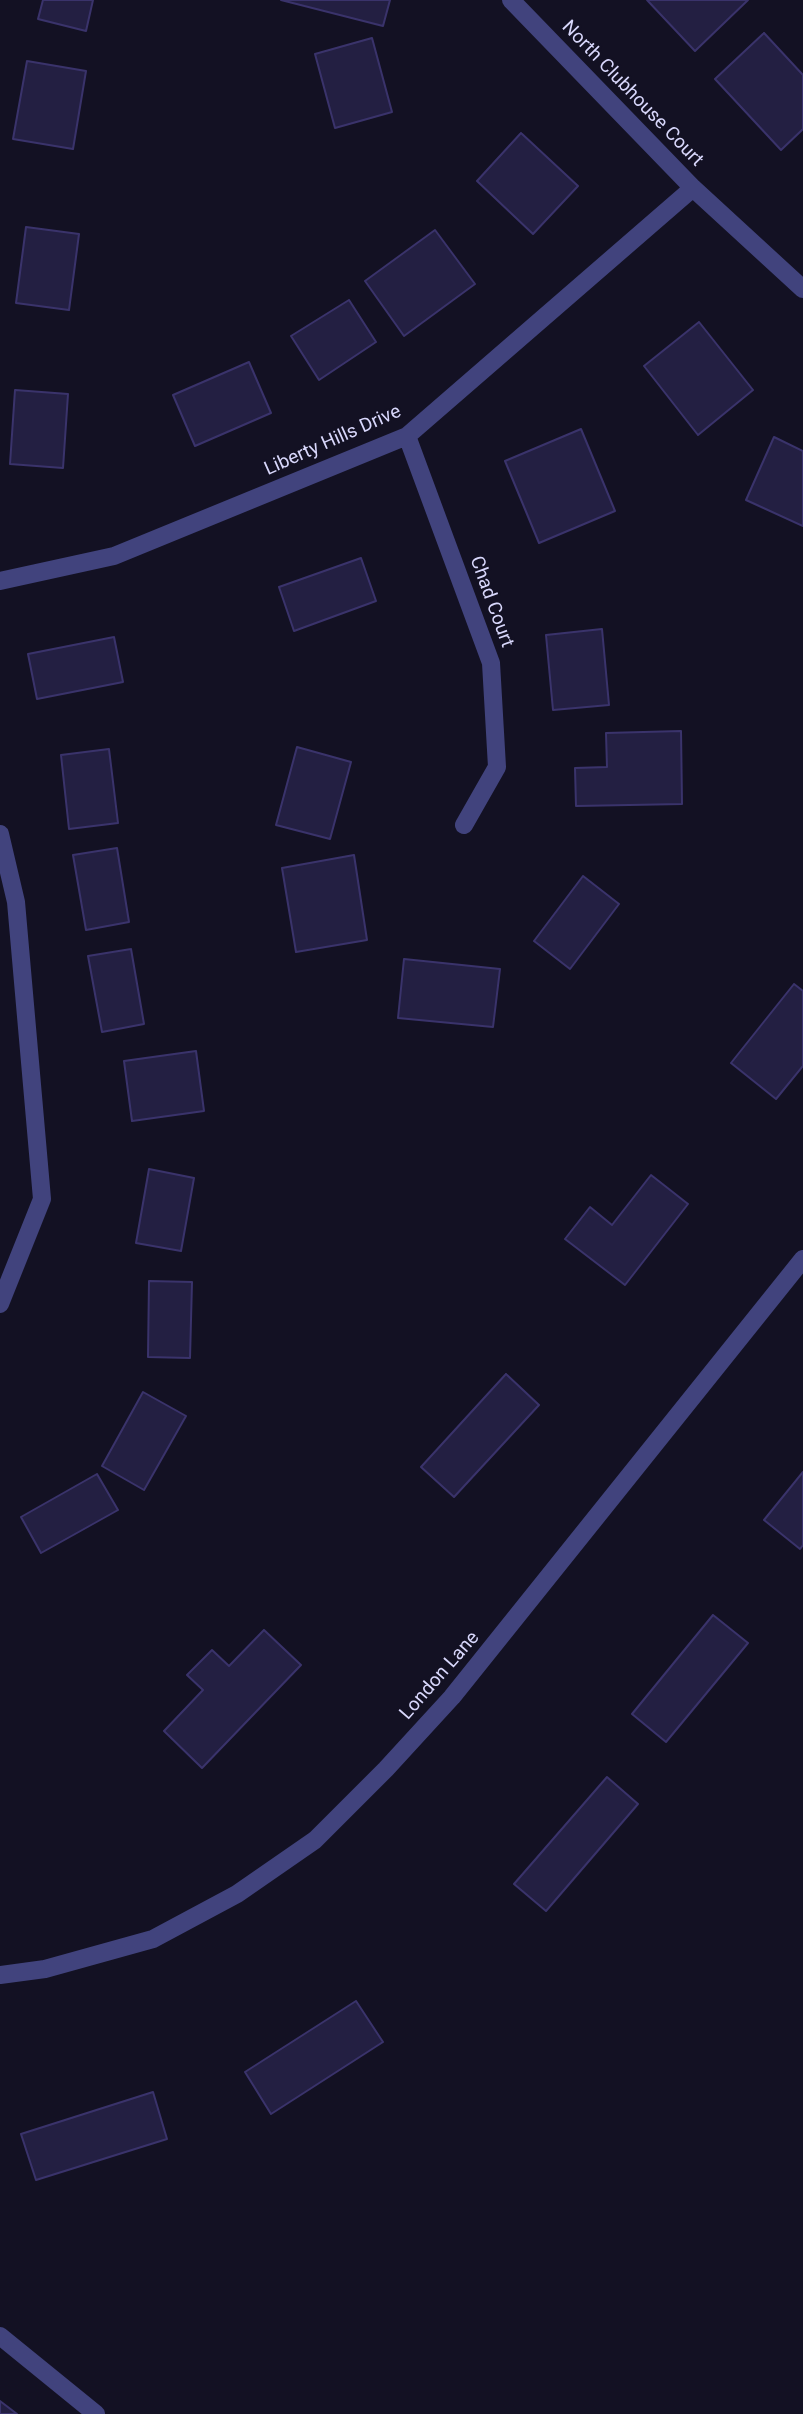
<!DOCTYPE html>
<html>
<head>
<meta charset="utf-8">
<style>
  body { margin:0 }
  canvas { display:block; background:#131123 }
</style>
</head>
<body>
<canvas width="803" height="2414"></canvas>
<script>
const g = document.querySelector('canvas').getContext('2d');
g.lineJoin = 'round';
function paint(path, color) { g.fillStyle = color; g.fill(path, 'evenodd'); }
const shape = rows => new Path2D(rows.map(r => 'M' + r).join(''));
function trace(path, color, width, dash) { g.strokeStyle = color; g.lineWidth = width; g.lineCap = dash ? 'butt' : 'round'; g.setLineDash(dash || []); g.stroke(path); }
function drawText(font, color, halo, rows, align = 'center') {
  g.font = font + ' Roboto,sans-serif'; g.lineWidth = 5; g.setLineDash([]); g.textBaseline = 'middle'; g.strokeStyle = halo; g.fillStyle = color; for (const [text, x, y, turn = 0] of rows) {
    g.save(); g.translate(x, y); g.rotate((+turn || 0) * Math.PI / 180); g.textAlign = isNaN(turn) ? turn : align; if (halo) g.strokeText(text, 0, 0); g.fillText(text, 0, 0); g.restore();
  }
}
const building = shape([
  [43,0,93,0,86,31,38,19,43,0],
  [281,0,390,0,383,26,281,0],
  [647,0,748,0,695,51,647,0],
  [764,33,803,75,803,129,781,150,715,79,764,33],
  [372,38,392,112,335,128,315,54,372,38],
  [27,61,86,71,73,149,13,139,27,61],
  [521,133,578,186,533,234,477,181,521,133],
  [26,227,79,234,69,310,16,303,26,227],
  [435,230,475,284,404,336,365,281,435,230],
  [349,300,376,342,319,380,291,336,349,300],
  [699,322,753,390,698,435,644,366,699,322],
  [249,362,271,413,195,446,173,395,249,362],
  [15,390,68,394,63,468,10,464,15,390],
  [581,429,615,511,539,543,505,461,581,429],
  [774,437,803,451,803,526,746,500,774,437],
  [361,558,376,601,294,631,279,587,361,558],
  [602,629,609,705,553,710,546,635,602,629],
  [114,637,123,682,37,699,28,654,114,637],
  [681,731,682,804,576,806,575,768,607,767,606,733,681,731],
  [297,747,351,762,330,839,276,825,297,747],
  [109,749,118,823,69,829,61,755,109,749],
  [117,848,129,922,86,930,73,855,117,848],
  [354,855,367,940,296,952,282,868,354,855],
  [583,876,619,904,570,969,534,941,583,876],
  [131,949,144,1024,102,1032,88,956,131,949],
  [404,959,500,969,493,1027,398,1018,404,959],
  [794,984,803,991,803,1066,776,1099,731,1063,794,984],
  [196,1051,204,1111,132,1121,124,1061,196,1051],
  [149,1169,194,1178,181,1251,136,1243,149,1169],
  [651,1175,688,1204,625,1285,565,1239,590,1207,612,1225,651,1175],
  [149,1281,192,1282,190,1358,148,1357,149,1281],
  [506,1374,539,1405,454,1497,421,1467,506,1374],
  [143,1392,186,1416,144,1490,102,1466,143,1392],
  [803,1472,803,1545,800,1549,764,1520,803,1472],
  [97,1474,118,1510,41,1553,21,1517,97,1474],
  [713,1615,748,1643,666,1742,632,1714,713,1615],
  [264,1630,301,1665,202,1768,164,1731,203,1690,187,1675,212,1650,229,1666,264,1630],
  [607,1777,638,1804,546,1911,514,1884,607,1777],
  [356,2001,383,2042,271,2114,245,2072,356,2001],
  [153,2092,167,2139,36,2180,21,2134,153,2092],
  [0,2401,17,2414,0,2414,0,2401]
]);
paint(building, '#231f42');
trace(building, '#3a336b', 2);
trace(shape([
  [511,0,693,188,803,289],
  [407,436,491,663,497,767,464,825],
  [0,581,114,556,407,436,693,188],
  [0,834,16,902,42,1199,0,1304],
  [0,1975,45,1969,153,1939,237,1894,315,1840,386,1769,452,1697,803,1259],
  [0,2336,96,2414]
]), '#41437d', 18);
drawText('19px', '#d8d7fb', '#131123', [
  ["North Clubhouse Court",632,94,46],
  ["Liberty Hills Drive",333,441,-24],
  ["Chad Court",491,602,70],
  ["London Lane",440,1676,-49]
]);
</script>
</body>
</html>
